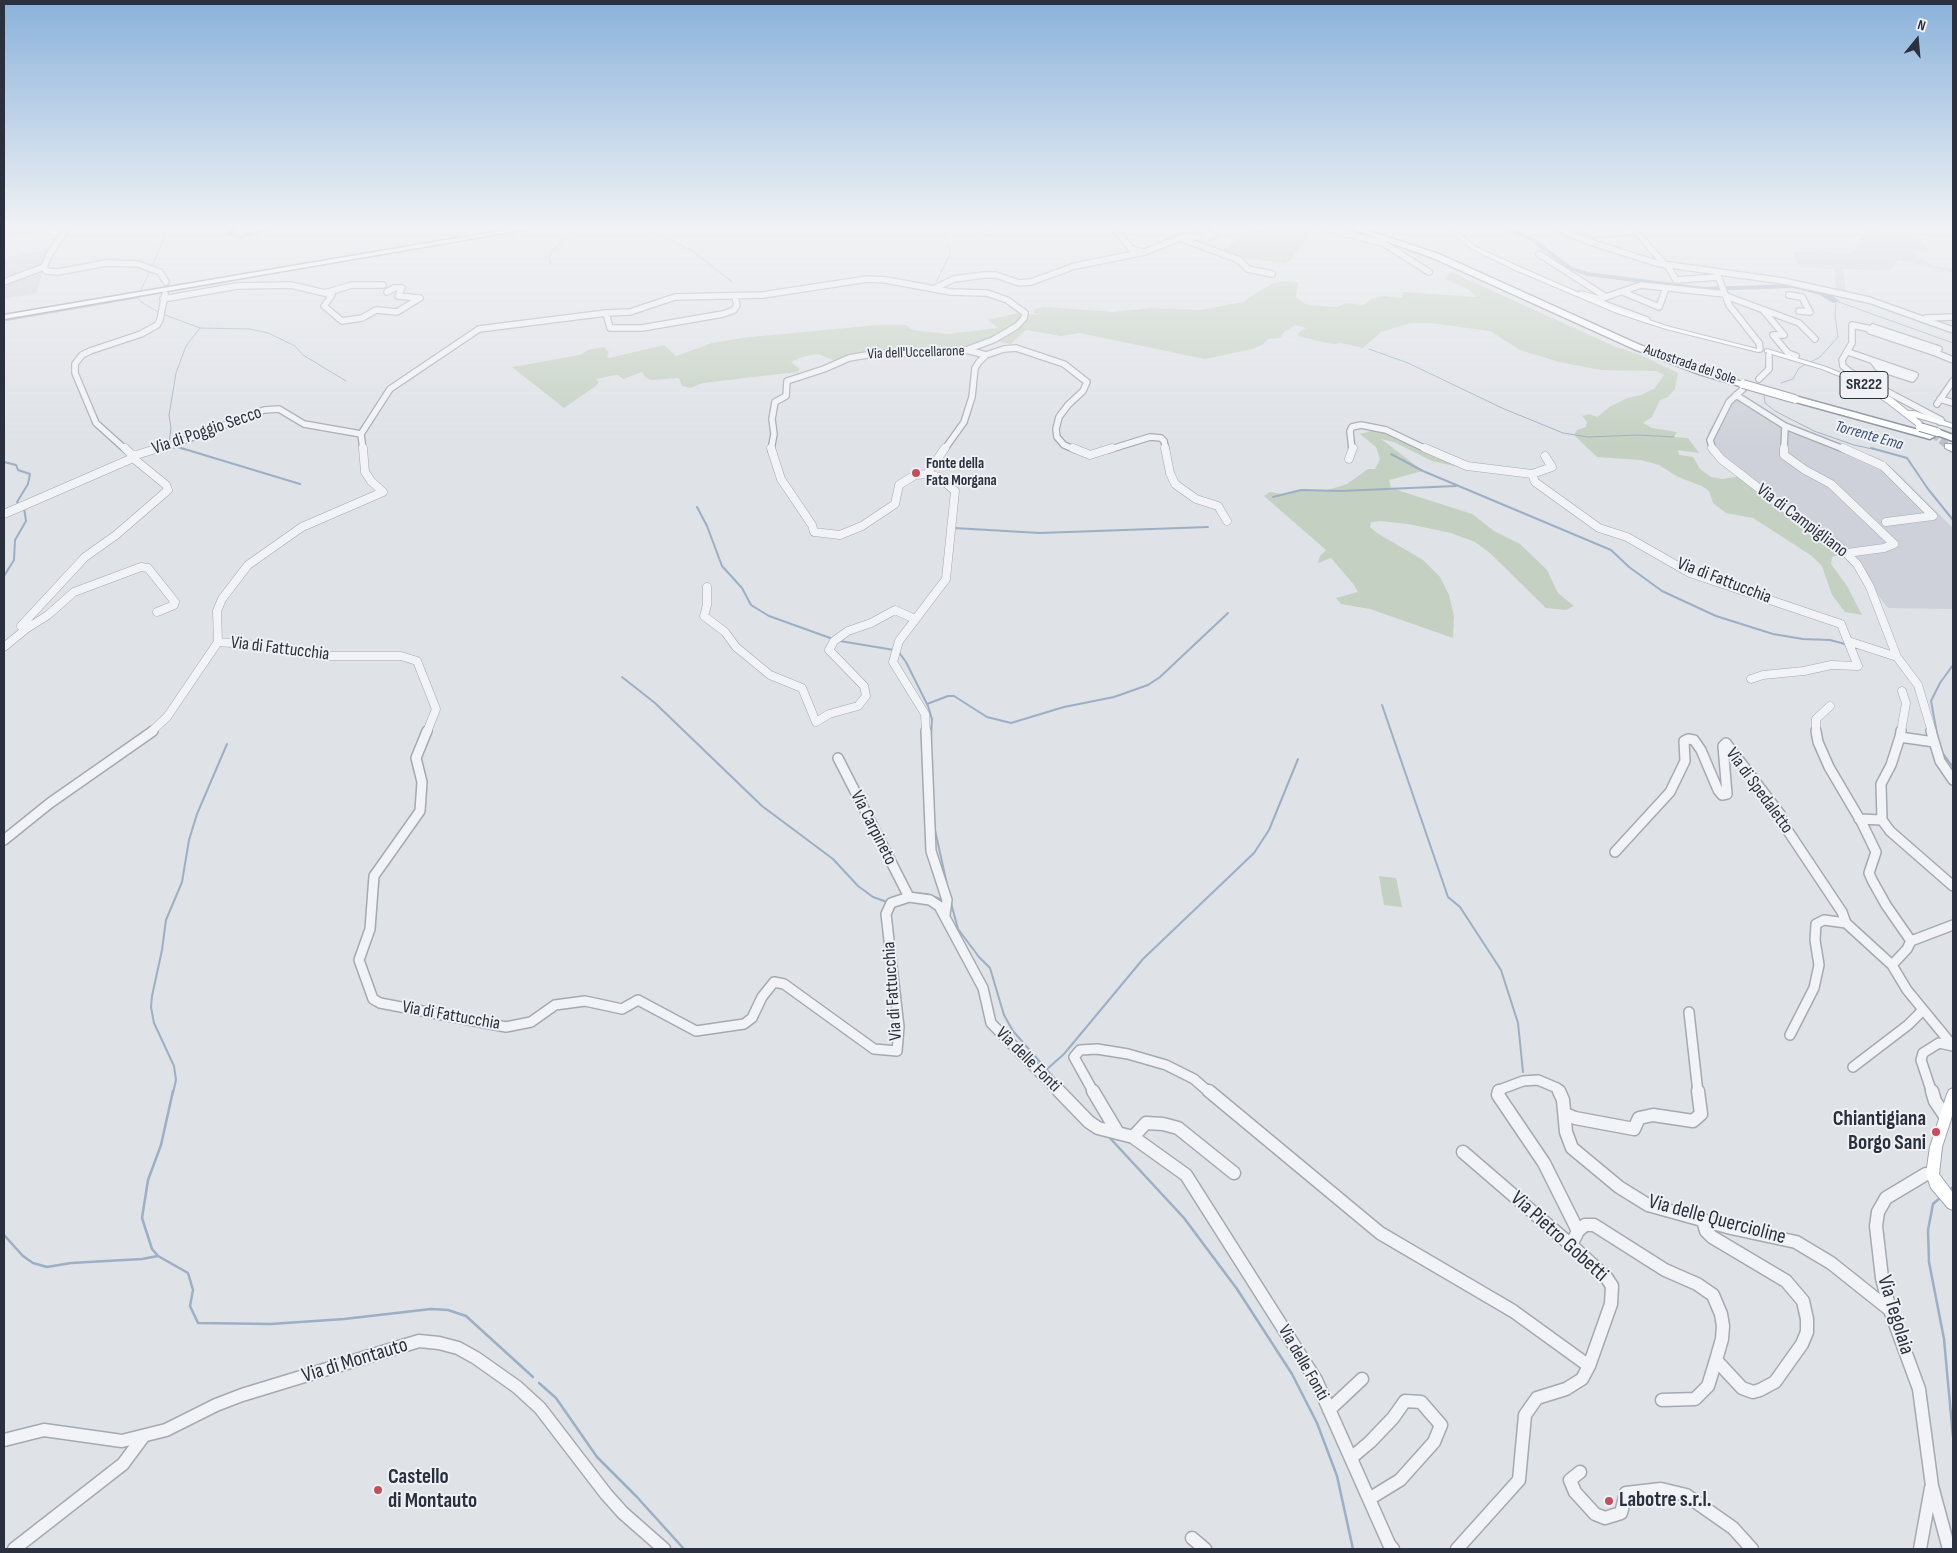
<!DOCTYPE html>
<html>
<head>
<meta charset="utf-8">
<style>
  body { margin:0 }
  #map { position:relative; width:1957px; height:1553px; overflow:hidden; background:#dfe2e7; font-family:"Sofia Sans Condensed",sans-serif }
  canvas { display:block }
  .frame { position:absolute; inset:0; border:5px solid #2a303d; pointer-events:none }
  .north { position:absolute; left:1892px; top:15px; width:50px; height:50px; -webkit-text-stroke:4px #eff1f5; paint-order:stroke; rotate:17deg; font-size:14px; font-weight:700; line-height:20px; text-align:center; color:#2a303d }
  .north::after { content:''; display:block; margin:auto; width:18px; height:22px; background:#2a303d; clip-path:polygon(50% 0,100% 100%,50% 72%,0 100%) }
</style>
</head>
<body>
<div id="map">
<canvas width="1957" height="1553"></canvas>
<div class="frame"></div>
<div class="north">N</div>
</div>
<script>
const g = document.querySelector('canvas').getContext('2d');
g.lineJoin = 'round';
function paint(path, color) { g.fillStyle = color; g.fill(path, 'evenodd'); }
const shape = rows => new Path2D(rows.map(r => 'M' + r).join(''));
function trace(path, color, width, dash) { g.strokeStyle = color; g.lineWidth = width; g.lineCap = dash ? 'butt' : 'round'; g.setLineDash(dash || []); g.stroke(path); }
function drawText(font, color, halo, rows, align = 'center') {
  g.font = font + ' "Sofia Sans Condensed",sans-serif'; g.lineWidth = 4; g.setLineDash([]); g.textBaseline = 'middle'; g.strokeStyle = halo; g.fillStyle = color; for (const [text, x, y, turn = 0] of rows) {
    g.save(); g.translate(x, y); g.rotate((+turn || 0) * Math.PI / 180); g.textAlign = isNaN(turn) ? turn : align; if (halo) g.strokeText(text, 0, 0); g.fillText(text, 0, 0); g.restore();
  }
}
paint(shape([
  [4,228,46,228,45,232,4,238],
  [1868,228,1923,240,1928,251,1911,251,1931,265,1953,269,1953,273,1898,260,1889,271,1843,269,1846,292,1836,290,1834,269,1801,267,1797,264,1793,252,1851,253],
  [48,250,37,293,4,299,4,258],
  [1728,396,1752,401,1779,419,1881,459,1900,475,1953,528,1953,609,1888,608,1836,542,1773,497,1706,442,1709,431]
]), '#ced1d9');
paint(shape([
  [1255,228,1313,228,1315,229,1290,261,1285,264,1248,258,1243,261,1201,246,1206,244,1223,249,1229,248,1231,243],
  [1451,272,1616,347,1638,354,1678,373,1675,389,1668,397,1660,400,1652,417,1643,423,1652,428,1677,432,1674,437,1688,438,1699,453,1678,450,1679,455,1693,457,1700,469,1711,477,1722,479,1742,476,1847,553,1832,557,1831,564,1847,586,1862,615,1845,612,1832,595,1822,566,1812,556,1753,518,1726,513,1713,503,1709,491,1702,486,1678,477,1659,465,1641,460,1597,457,1574,435,1577,430,1586,427,1587,422,1582,416,1589,414,1597,417,1611,406,1627,398,1641,395,1655,388,1664,375,1656,371,1601,370,1559,362,1520,350,1490,331,1430,323,1410,323,1381,332,1363,348,1341,343,1334,344,1322,342,1298,336,1299,332,1306,328,1295,325,1284,332,1280,338,1268,339,1262,345,1252,349,1205,359,1089,335,1079,333,1061,336,1026,330,1011,344,989,340,940,354,921,357,895,354,858,355,836,361,818,354,802,357,791,362,800,369,797,372,703,383,690,388,682,386,679,378,652,380,646,378,642,372,623,379,618,375,610,376,596,379,599,382,596,386,564,408,512,367,580,355,588,350,604,347,609,352,607,357,609,358,664,345,676,356,712,343,741,338,877,325,906,325,912,330,948,334,998,328,988,320,1018,313,1040,315,1034,313,1035,309,1043,307,1114,312,1150,308,1201,310,1242,302,1273,283,1284,281,1298,282,1296,297,1307,305,1337,307,1346,303,1363,305,1372,299,1384,296,1402,298,1403,292,1477,297,1468,289,1444,279],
  [1382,428,1397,432,1451,457,1494,471,1487,473,1432,461,1394,442,1381,439,1423,471,1389,480,1391,488,1472,514,1494,531,1520,544,1547,570,1558,593,1574,606,1566,610,1546,608,1490,553,1475,542,1451,533,1408,524,1381,521,1371,522,1370,527,1377,533,1423,560,1440,577,1449,595,1454,616,1453,638,1370,609,1341,604,1336,598,1358,592,1354,585,1331,558,1318,563,1320,556,1326,550,1264,496,1270,492,1282,494,1301,490,1325,491,1347,484,1368,469,1375,469,1380,459,1376,447,1360,434],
  [1379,876,1396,878,1402,907,1384,905]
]), '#c4d0c1');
trace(shape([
  [647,228,694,252,732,282],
  [1230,251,1237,242,1261,228],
  [551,264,549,258,553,250,573,232,582,228],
  [152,267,168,228],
  [936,282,950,254,944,228],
  [139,294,150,271],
  [138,298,141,302,160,313,200,328,250,329,268,333,295,346,303,355,346,381],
  [4,321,137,298],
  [1369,349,1408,363,1502,408,1563,433,1588,437,1638,435,1674,437],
  [1781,383,1793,379,1799,368,1820,357,1838,337,1835,316,1836,301,1953,343],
  [1764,394,1765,403,1775,411,1814,431,1854,445,1877,450],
  [169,443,171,428,169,415,176,373,186,346,200,328],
  [173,446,185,450]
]), '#9dafc4', 1);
trace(shape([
  [181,448,300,484],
  [1871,448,1907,458,1928,489,1953,520],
  [1391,454,1423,471,1611,550,1629,567,1662,591,1716,616,1773,634,1803,639,1830,640,1845,644],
  [4,462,16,465,18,470,30,474,28,484,17,502,20,505],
  [1273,497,1301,490,1341,491,1456,486],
  [697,507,707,526,722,566,742,588,751,605,769,616,833,639],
  [954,528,1040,533,1208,527],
  [4,576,14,560,15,540,26,521,24,508],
  [905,628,911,619],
  [840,641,894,650],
  [898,651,906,662,928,706,932,719,931,738],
  [622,677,655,703,762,806,833,859,858,886,873,897,887,902],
  [927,704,948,696,954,696,987,717,1011,723,1064,707,1114,697,1148,685,1160,677,1228,613],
  [1382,705,1448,897,1460,907,1501,970,1518,1023,1523,1072],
  [1938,739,1931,701,1940,683,1953,665],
  [1941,751,1953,767],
  [935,830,948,889],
  [912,893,927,894,943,900],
  [951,903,958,929,979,957,990,968,1004,1015,1013,1031,1061,1086],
  [1046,1070,1064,1054,1143,959,1254,853,1269,830,1298,759],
  [173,1093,176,1080,174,1066,154,1023,151,1007,152,996,162,950,166,920,182,882,189,840,197,814,227,744]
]), '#9dafc4', 2);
trace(shape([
  [173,1091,161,1145,148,1180,142,1218,152,1249,158,1256,188,1273,193,1290,190,1306,198,1323,271,1324,344,1319,431,1309,448,1310,466,1316,533,1377],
  [1109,1137,1184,1218,1237,1289,1292,1374,1317,1423,1337,1476,1353,1549],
  [1948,1191,1953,1187],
  [1941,1197,1933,1204,1928,1230,1929,1262,1944,1339,1953,1437],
  [4,1235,23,1256,33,1263,47,1267,71,1263,142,1259,158,1256],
  [539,1383,556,1398,597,1457,636,1496,684,1549]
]), '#9dafc4', 2.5);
paint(shape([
  [229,228,235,228,234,233,238,235,266,228,279,228,238,239,228,235,229,228],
  [1500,228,1510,228,1532,237,1572,267,1588,272,1704,287,1793,284,1825,291,1840,301,1833,303,1820,295,1793,288,1704,291,1587,276,1568,269,1528,239,1500,228]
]), '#9dafc4');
trace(shape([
  [1925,428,1948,446]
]), '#bbbec5', 7, [7, 3]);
const minorFar3 = shape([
  [984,228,986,232],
  [1114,228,1131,249,1143,252],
  [1325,228,1383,243,1429,272],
  [1555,228,1596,244,1656,263,1783,281,1869,300,1953,330],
  [1581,228,1594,234,1630,232,1627,228],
  [1633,228,1665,265],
  [1180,238,1239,260,1248,269,1272,274],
  [1539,254,1606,297],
  [1667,265,1676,280,1718,277],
  [44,267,46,271,58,272,106,263,138,264,160,272,166,282],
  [44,267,49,255,67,228],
  [1717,273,1729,305,1759,343,1760,349],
  [4,282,44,267],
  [935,288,954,279,984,275,996,275,1019,283,1031,282,1075,266,1145,252,1184,236,1207,238,1213,236,1198,228],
  [1623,292,1659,307,1666,288],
  [325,293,332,295,324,306,342,321,362,318,376,310,397,312,420,298,398,296,402,288,394,288,387,292],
  [1581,294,1600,299,1641,285,1725,294],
  [1789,295,1802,297,1810,312,1799,311],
  [1726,296,1799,323,1815,339],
  [1602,298,1601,301,1604,304,1647,320],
  [163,299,237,286,291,285,325,293,352,285,383,285],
  [1763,310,1784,335,1773,335,1788,353,1796,356],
  [606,313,610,328,642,328,723,314,734,310,737,305,735,296],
  [1926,318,1953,317],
  [1873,327,1939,349,1936,353,1870,331,1873,327],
  [1871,329,1852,325,1852,343,1842,360,1843,366,1850,372,1941,420,1942,422,1940,422],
  [1848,352,1915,375,1912,379,1878,368,1873,361],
  [1936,353,1953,360],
  [1759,379,1769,369,1769,355],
  [1736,395,1785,426,1784,450],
  [1940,399,1953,403],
  [1937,404,1953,381],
  [1785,426,1846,450],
  [361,434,390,389,479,329,606,313,630,312,675,297,763,295,867,279,886,280,951,292,987,293,1007,300,1025,313,1024,318,1017,326,993,340,966,350],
  [126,450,96,423,75,373,75,364,82,355,90,351,141,334,157,325,160,320,165,294],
  [155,450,175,444,264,410,279,409,304,424,361,434,363,450],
  [771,450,774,434,772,419,775,402,786,396,787,381,824,369,849,358,879,353,926,354,947,350,966,350,986,355],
  [944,450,964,422,972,397,975,368,979,362,986,355,1004,349,1016,348,1064,364,1087,382,1083,391,1068,405,1059,417,1056,429,1057,437,1064,445,1076,450],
  [1108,450,1150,437,1161,438,1164,441,1166,450],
  [1352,450,1350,431,1352,427,1361,425,1386,430,1428,450],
  [1713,450,1710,440,1729,402,1744,388]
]);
const minorFar2 = shape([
  [125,448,131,454,136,455,159,448],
  [771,448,781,479,812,525,814,532,840,535,862,526,895,504,899,485,915,475,927,474,939,477,955,491,946,579,899,641,893,662,925,714,926,732],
  [1073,448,1090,455,1112,448],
  [1165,448,1170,473,1175,484,1196,499,1218,506,1227,521],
  [1425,448,1467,466,1532,474,1552,467,1545,456],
  [1712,448,1721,459,1796,517,1837,544,1857,564,1870,587,1897,657,1918,685,1932,732],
  [1784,448,1784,455,1805,470,1831,484,1894,544,1884,548,1847,553],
  [1843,448,1883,466,1933,516,1886,522],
  [1349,459,1353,448],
  [927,474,945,448],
  [1532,474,1535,482,1599,528,1627,537,1690,573,1841,624,1858,666,1831,665,1804,671,1763,675,1751,679],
  [4,514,133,458],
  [707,587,707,605,704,616,725,632,736,647,770,675,802,688,816,722,829,714,858,706,866,696,864,686,829,650,834,641,848,631,871,623,895,610,915,619],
  [26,629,48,615,74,592,141,567,148,568,175,602,174,605,157,612],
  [1848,641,1897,657],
  [218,642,272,646,292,652,324,656,401,656,417,661,436,709,427,732],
  [4,647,26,629,21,626,85,557,116,535,168,490,166,485,133,458,133,455],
  [151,732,167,717,218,642,217,611,222,599,248,565,302,527,383,492,371,481,365,472,363,448],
  [1816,732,1816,719,1830,706],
  [1901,732,1906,703,1902,691]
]);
const minorFar1 = shape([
  [427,731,416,758,422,782,420,811,374,876,370,929,359,960,373,999,380,1003,506,1027,531,1022,555,1005,585,1001,622,1009,638,1000,696,1031,744,1024,752,1018,762,997,774,982,784,984,874,1049,897,1051,899,1027,886,914,891,903,909,897,930,900,939,906,983,988,991,1023,1060,1093],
  [926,731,931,851,947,900,945,915],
  [1816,731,1818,742,1829,767,1862,823,1876,852,1869,873,1872,880,1886,905,1911,941],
  [1931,731,1940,761,1953,780],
  [1900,737,1901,731],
  [1934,742,1900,737,1891,765,1881,784,1882,820,1890,831,1953,886],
  [838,758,909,897],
  [1859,819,1882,820],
  [4,840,50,803,153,731],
  [1615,852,1670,792,1685,761,1684,741,1688,739,1694,740,1701,750,1718,790,1722,795,1727,794,1723,746,1726,743,1780,814,1784,825,1842,912,1846,923,1892,965,1907,990,1953,1046],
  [1892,965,1907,949,1911,941,1953,925],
  [1689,1012,1698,1093],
  [1790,1035,1814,988,1819,965,1815,940,1816,924,1824,920,1846,923],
  [1853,1067,1908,1025,1923,1010],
  [1094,1093,1074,1057,1080,1050,1097,1049,1128,1054,1166,1065,1194,1079,1210,1093],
  [1498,1093,1499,1090,1523,1081,1538,1080,1557,1088,1559,1093],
  [1932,1093,1921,1060,1923,1053,1939,1043,1953,1046]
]);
const minor = shape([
  [1059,1091,1089,1122,1098,1128,1133,1137,1186,1175,1316,1380,1389,1544,1393,1549],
  [1093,1091,1118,1133],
  [1209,1091,1380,1233,1513,1311,1589,1366],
  [1499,1091,1498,1095,1544,1163,1578,1231,1571,1245],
  [1559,1091,1563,1100,1566,1132,1572,1148,1619,1187,1648,1205,1731,1228,1796,1242,1831,1263,1890,1310],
  [1932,1091,1935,1101,1945,1116],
  [1565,1114,1575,1118,1634,1129,1639,1118,1653,1115,1693,1121,1701,1114,1698,1091],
  [1133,1137,1146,1123,1163,1124,1178,1128,1234,1173],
  [1932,1174,1926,1174,1886,1198,1878,1212,1876,1226,1882,1278,1890,1310,1919,1389,1932,1486,1949,1549],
  [1578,1231,1585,1225,1594,1225,1665,1270,1697,1284,1713,1295,1721,1314,1723,1326,1722,1339,1716,1360,1742,1388,1753,1392,1760,1390,1775,1382,1802,1344,1807,1332,1807,1319,1803,1301,1786,1281,1712,1237,1706,1231,1703,1220],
  [1662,1400,1695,1399,1708,1386,1716,1360],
  [1329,1410,1362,1379],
  [4,1440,44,1430,122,1441,166,1430,216,1405,242,1395,419,1341,439,1343,458,1348,476,1358,517,1387,540,1408,606,1494,623,1513,664,1549],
  [1351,1458,1370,1442,1393,1418,1405,1401,1421,1402,1441,1425,1434,1442,1400,1480,1369,1499],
  [1580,1472,1570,1480,1575,1492,1595,1514,1605,1518,1621,1513,1626,1493,1661,1489,1686,1495,1733,1528,1752,1549],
  [1192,1538,1205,1549],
  [14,1549,123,1464,143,1437],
  [1457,1549,1519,1480,1525,1415,1537,1398,1566,1389,1582,1379,1589,1366,1611,1304,1612,1286,1606,1277,1571,1245,1463,1152],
  [1920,1549,1931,1488]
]);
const major = shape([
  [1446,228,1453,228,1476,247,1524,269,1621,311,1670,327,1761,350,1758,352,1666,329,1617,313,1513,269,1472,249,1446,228],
  [1767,349,1826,367,1858,380,1892,398,1908,411,1914,411,1953,424,1953,428,1915,417,1924,424,1923,426,1917,426,1886,402,1854,382,1822,369,1765,352,1765,350,1767,349],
  [1945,444,1951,444,1953,446,1953,452,1945,448,1945,444],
  [1953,1088,1953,1113,1942,1147,1939,1174,1953,1193,1953,1210,1948,1208,1931,1188,1926,1174,1930,1147,1947,1094,1949,1090,1953,1088]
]);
const highway = shape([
  [516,228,534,228,4,319,4,315,516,228],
  [1349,228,1360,228,1439,254,1640,345,1747,384,1743,387,1699,374,1634,349,1433,258,1349,228],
  [1795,396,1933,434,1935,436,1930,439,1792,401,1791,399,1795,396],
  [1937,429,1953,435,1953,441,1934,434,1932,432,1937,429]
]);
trace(minorFar3, '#a5a9b1', 8);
trace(minorFar2, '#a5a9b1', 9);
trace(minorFar1, '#a5a9b1', 12);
trace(minor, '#a5a9b1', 15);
trace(major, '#a0a6b2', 2);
trace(highway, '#888f9c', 3);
trace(minorFar3, '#f2f3f6', 5.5);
trace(minorFar2, '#f2f3f6', 8);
trace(minorFar1, '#f2f3f6', 9);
trace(minor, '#f2f3f6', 12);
paint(major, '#fff');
paint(highway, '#fff');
const highwayBridge = shape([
  [1743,384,1795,399],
  [1920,427,1937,432]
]);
trace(highwayBridge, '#888f9c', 10, []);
trace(highwayBridge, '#fff', 8);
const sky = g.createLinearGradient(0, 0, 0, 446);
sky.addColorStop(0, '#8ab2da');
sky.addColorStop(0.51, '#f1f2f4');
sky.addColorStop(1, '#f1f2f400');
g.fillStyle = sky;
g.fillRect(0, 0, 1957, 446);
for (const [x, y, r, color] of [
  [916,473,5,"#c14f5c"],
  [1936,1132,5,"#c14f5c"],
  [378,1490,5,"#c14f5c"],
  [1609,1501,5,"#c14f5c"]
]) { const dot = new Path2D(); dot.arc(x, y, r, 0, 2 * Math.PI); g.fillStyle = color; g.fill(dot); trace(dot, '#eff1f5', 2); }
drawText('15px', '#2a303d', '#eff1f5', [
  ["Via dell'Uccellarone",916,353,-2],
  ["Autostrada del Sole",1690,365,19]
]);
drawText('bold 15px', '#2a303d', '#eff1f5', [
  ["Fonte della",926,464],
  ["Fata Morgana",926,481]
], 'left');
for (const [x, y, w] of [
  [1864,385,48]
]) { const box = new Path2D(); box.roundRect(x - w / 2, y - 13.5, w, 27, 4); g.fillStyle = '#eff1f5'; g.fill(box); trace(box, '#2a303d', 1); }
drawText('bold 16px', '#2a303d', null, [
  ["SR222",1864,385]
]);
drawText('italic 16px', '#374d6d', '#eff1f5', [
  ["Torrente Ema",1869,436,16]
]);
drawText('18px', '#2a303d', '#eff1f5', [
  ["Via di Poggio Secco",207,431,-19],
  ["Via di Campigliano",1802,521,37],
  ["Via di Fattucchia",1724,581,21],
  ["Via di Fattucchia",280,649,7],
  ["Via di Spedaletto",1759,791,54],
  ["Via Carpineto",873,828,63],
  ["Via di Fattucchia",893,991,-94],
  ["Via di Fattucchia",451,1016,10],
  ["Via delle Fonti",1028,1060,45],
  ["Via delle Fonti",1303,1363,60]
]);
drawText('bold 21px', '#2a303d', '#eff1f5', [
  ["Chiantigiana",1926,1120,"right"],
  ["Borgo Sani",1926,1144,"right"],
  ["Castello",388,1478],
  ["di Montauto",388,1502],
  ["Labotre s.r.l.",1619,1501]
], 'left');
drawText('21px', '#2a303d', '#eff1f5', [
  ["Via delle Quercioline",1717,1220,15],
  ["Via Pietro Gobetti",1559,1237,42],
  ["Via Tegolaia",1895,1315,73],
  ["Via di Montauto",355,1361,-17]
]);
</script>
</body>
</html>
